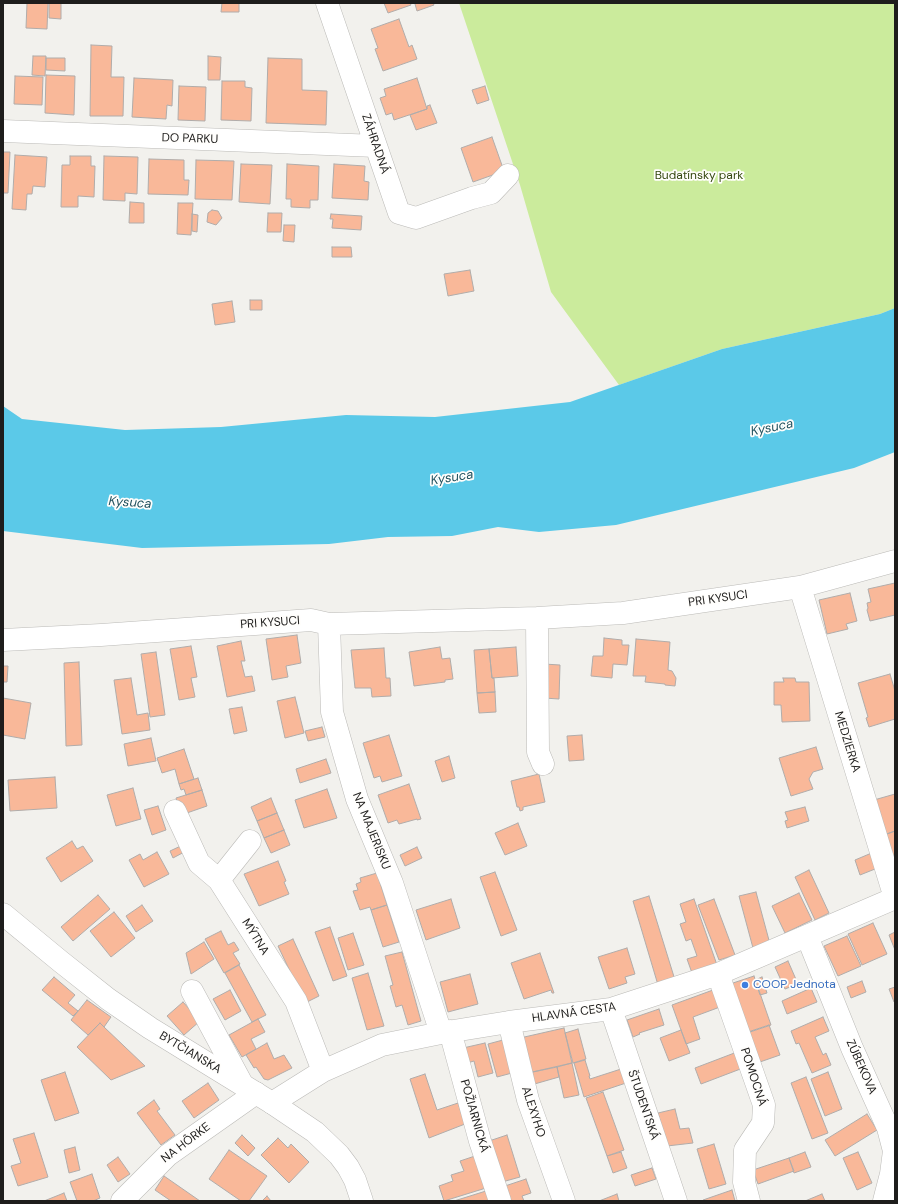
<!DOCTYPE html>
<html>
<head>
<meta charset="utf-8">
<style>
  body { margin:0 }
  #map { position:relative; width:898px; height:1204px; overflow:hidden; background:#f2f1ed; font-family:"DM Sans",sans-serif }
  canvas { display:block }
  .frame { position:absolute; inset:0; border:4px solid #1e1d1c; pointer-events:none }
</style>
</head>
<body>
<div id="map">
<canvas width="898" height="1204"></canvas>
<div class="frame"></div>
</div>
<script>
const g = document.querySelector('canvas').getContext('2d');
g.lineJoin = 'round';
function paint(path, color) { g.fillStyle = color; g.fill(path, 'evenodd'); }
const shape = rows => new Path2D(rows.map(r => 'M' + r).join(''));
function trace(path, color, width, dash) { g.strokeStyle = color; g.lineWidth = width; g.lineCap = dash ? 'butt' : 'round'; g.setLineDash(dash || []); g.stroke(path); }
function drawText(font, color, halo, rows, align = 'center') {
  g.font = font + ' "DM Sans",sans-serif'; g.lineWidth = 3.5; g.setLineDash([]); g.textBaseline = 'middle'; g.strokeStyle = halo; g.fillStyle = color; for (const [text, x, y, turn = 0] of rows) {
    g.save(); g.translate(x, y); g.rotate((+turn || 0) * Math.PI / 180); g.textAlign = isNaN(turn) ? turn : align; if (halo) g.strokeText(text, 0, 0); g.fillText(text, 0, 0); g.restore();
  }
}
paint(shape([
  [459,3,895,3,895,308,880,314,722,349,619,385,551,292,520,185]
]), '#cbeb9c');
paint(shape([
  [895,308,895,452,854,468,616,525,539,532,498,527,452,536,388,537,329,544,142,548,3,531,3,406,22,419,125,430,221,427,346,415,435,417,570,402,722,349,880,314]
]), '#5bc9e8');
const building = shape([
  [27,3,48,3,47,29,26,28,27,3],
  [49,3,61,3,61,19,49,18,49,3],
  [222,3,239,3,239,12,221,12,222,3],
  [384,3,410,3,411,5,388,13,384,3],
  [417,3,433,3,434,5,417,11,415,4,417,3],
  [399,19,409,47,412,45,417,59,383,71,375,49,378,48,371,29,399,19],
  [91,45,112,46,111,77,124,77,123,116,90,116,91,45],
  [33,56,46,56,45,76,32,75,33,56],
  [208,56,221,57,220,80,208,80,208,56],
  [46,58,65,58,65,71,46,70,46,58],
  [268,58,302,59,302,90,327,91,326,125,266,123,268,58],
  [46,75,75,76,74,115,45,113,46,75],
  [15,76,43,77,42,105,14,104,15,76],
  [134,78,173,80,172,106,167,105,166,119,132,117,134,78],
  [417,78,427,109,394,120,392,113,386,115,380,98,386,96,384,89,417,78],
  [222,81,245,81,245,87,252,88,251,121,221,120,222,81],
  [179,86,206,87,205,121,178,120,179,86],
  [485,86,489,100,477,104,472,90,485,86],
  [430,105,437,123,416,130,410,115,427,109,427,106,430,105],
  [492,137,504,171,473,182,461,148,492,137],
  [3,152,10,152,8,193,3,193,3,152],
  [15,155,47,157,45,187,33,186,32,194,27,194,26,210,12,209,15,155],
  [70,156,91,156,91,166,95,166,94,197,78,196,78,207,61,207,62,165,70,165,70,156],
  [104,156,138,157,137,194,125,193,125,201,103,200,104,156],
  [149,159,184,160,184,180,189,180,188,195,148,194,149,159],
  [196,160,234,161,232,200,195,199,196,160],
  [241,164,272,165,270,204,239,202,241,164],
  [287,164,319,166,318,200,310,200,310,208,291,207,291,199,286,199,287,164],
  [334,164,365,166,364,181,369,182,368,200,332,198,334,164],
  [130,202,144,203,144,223,129,223,130,202],
  [178,203,193,203,191,235,177,234,178,203],
  [212,210,218,211,222,218,216,225,207,222,208,213,212,210],
  [268,213,282,213,281,232,267,232,268,213],
  [192,214,198,215,197,232,192,231,192,214],
  [331,214,362,216,361,230,332,228,333,219,330,219,331,214],
  [284,225,295,225,294,242,283,241,284,225],
  [332,247,351,247,352,257,332,257,332,247],
  [470,270,474,291,448,296,444,274,470,270],
  [250,300,262,300,262,310,250,310,250,300],
  [232,301,235,322,215,325,212,304,232,301],
  [895,583,895,615,870,621,867,610,868,608,867,603,871,602,868,589,895,583],
  [850,593,857,621,846,624,848,629,827,634,819,600,850,593],
  [297,635,301,663,286,666,288,677,272,680,266,639,297,635],
  [604,638,622,640,622,645,629,645,627,665,613,664,612,678,591,676,593,656,603,656,604,638],
  [636,639,670,642,668,670,672,671,676,678,675,686,665,685,665,684,645,682,646,676,633,676,636,639],
  [241,641,245,661,241,661,245,677,252,676,255,691,227,697,217,646,241,641],
  [191,646,197,677,191,678,195,697,179,700,170,649,191,646],
  [440,647,442,659,450,658,453,679,445,680,445,682,414,686,409,652,440,647],
  [516,647,518,676,492,678,489,649,516,647],
  [384,648,386,678,390,678,391,696,372,697,371,688,355,688,351,650,384,648],
  [489,649,492,678,494,678,495,692,477,693,474,650,489,649],
  [156,652,165,715,150,717,141,654,156,652],
  [79,662,82,745,66,746,64,663,79,662],
  [544,664,560,665,559,699,544,698,544,664],
  [3,666,8,666,7,682,3,682,3,666],
  [890,674,895,691,895,719,869,727,866,718,868,717,858,683,890,674],
  [131,678,137,715,148,713,150,730,122,734,114,680,131,678],
  [783,678,795,678,796,682,809,682,810,721,782,722,781,705,774,705,774,682,784,682,783,678],
  [495,692,496,712,479,713,477,693,495,692],
  [295,697,304,733,285,738,277,701,295,697],
  [3,698,31,703,25,739,3,735,3,698],
  [242,707,247,731,234,734,229,709,242,707],
  [322,727,325,737,308,741,305,731,322,727],
  [389,735,402,776,382,782,380,776,374,778,363,743,389,735],
  [582,735,584,760,569,761,567,736,582,735],
  [151,738,156,761,128,766,124,744,151,738],
  [816,747,823,769,813,772,809,779,813,789,791,796,779,758,816,747],
  [184,749,194,779,179,784,175,769,162,773,157,758,184,749],
  [449,756,455,778,442,782,435,761,449,756],
  [326,759,331,773,300,783,296,769,326,759],
  [539,774,545,802,523,807,523,810,520,811,519,807,517,807,511,781,539,774],
  [55,777,57,808,10,811,8,780,55,777],
  [198,778,202,790,186,795,184,789,181,790,179,784,198,778],
  [409,784,421,819,417,820,417,819,399,824,397,820,388,823,378,795,409,784],
  [133,788,141,819,116,826,107,795,133,788],
  [327,789,337,818,304,828,295,800,327,789],
  [202,790,207,806,181,815,176,798,202,790],
  [895,794,895,831,884,835,874,800,895,794],
  [271,798,277,813,257,821,251,807,271,798],
  [158,806,166,830,152,835,144,810,158,806],
  [805,807,809,821,787,828,785,821,788,820,785,812,805,807],
  [277,813,284,830,264,838,257,821,277,813],
  [518,823,527,846,505,855,495,833,518,823],
  [284,830,290,845,271,853,264,838,284,830],
  [895,831,895,868,884,835,895,831],
  [72,841,77,849,83,846,93,861,61,882,46,858,72,841],
  [185,844,188,850,173,858,170,851,185,844],
  [417,847,422,858,405,866,400,855,417,847],
  [157,852,169,874,144,887,129,860,140,854,143,860,157,852],
  [874,852,880,867,860,875,855,860,874,852],
  [278,861,286,881,284,882,289,894,259,906,244,874,278,861],
  [809,870,829,913,815,920,795,877,809,870],
  [495,872,517,930,501,936,480,877,495,872],
  [377,873,387,905,371,910,370,907,360,910,353,891,358,890,356,884,361,882,360,878,377,873],
  [756,892,770,944,753,948,739,896,756,892],
  [799,893,812,920,785,933,772,906,799,893],
  [98,895,110,909,73,941,61,927,98,895],
  [649,896,675,980,658,985,633,901,649,896],
  [451,899,460,928,426,940,416,910,451,899],
  [694,899,717,965,692,973,687,959,697,956,691,939,686,941,680,924,686,922,680,904,694,899],
  [714,899,735,955,719,960,698,905,714,899],
  [142,905,153,921,136,932,126,916,142,905],
  [387,905,399,942,383,947,371,910,387,905],
  [114,912,135,938,111,957,90,931,114,912],
  [873,923,887,954,862,965,848,934,873,923],
  [330,927,347,976,333,981,315,932,330,927],
  [221,931,228,945,234,942,239,950,233,953,240,964,224,973,205,939,221,931],
  [895,932,895,950,889,935,895,932],
  [353,933,364,965,348,970,338,938,353,933],
  [847,936,861,966,838,976,824,946,847,936],
  [293,939,319,996,305,1003,278,946,293,939],
  [204,942,214,959,191,974,186,953,204,942],
  [627,948,635,974,625,977,627,983,609,989,598,957,627,948],
  [402,952,421,1021,408,1025,402,1005,396,1007,390,986,393,985,385,956,402,952],
  [540,953,554,993,552,993,551,990,524,999,511,963,540,953],
  [788,961,798,984,785,989,775,967,788,961],
  [239,965,266,1015,252,1022,225,973,239,965],
  [368,973,384,1026,367,1030,352,978,368,973],
  [470,974,478,1004,448,1012,440,982,470,974],
  [754,976,771,1025,747,1033,730,984,754,976],
  [54,977,75,995,68,1003,78,1011,73,1016,42,990,54,977],
  [762,977,767,993,760,995,755,980,762,977],
  [862,981,866,992,851,998,847,987,862,981],
  [895,987,895,1002,894,1002,889,989,895,987],
  [811,988,817,1002,787,1014,782,1001,811,988],
  [230,990,241,1011,225,1020,213,999,230,990],
  [713,990,720,1007,693,1017,700,1039,686,1044,672,1005,713,990],
  [87,1000,111,1017,104,1027,100,1023,88,1035,71,1020,87,1000],
  [183,1002,200,1021,184,1035,167,1016,183,1002],
  [659,1009,664,1025,639,1033,640,1034,633,1037,627,1020,659,1009],
  [823,1017,829,1031,815,1037,823,1055,826,1053,831,1065,812,1073,799,1043,796,1044,791,1031,823,1017],
  [258,1019,265,1032,251,1039,256,1049,242,1057,229,1035,258,1019],
  [100,1023,104,1027,145,1066,111,1080,77,1047,100,1023],
  [769,1025,780,1055,757,1063,748,1032,769,1025],
  [564,1028,572,1063,528,1073,520,1038,564,1028],
  [578,1029,586,1059,573,1063,565,1033,578,1029],
  [681,1030,690,1053,669,1061,660,1038,681,1030],
  [503,1040,512,1073,497,1077,488,1044,503,1040],
  [267,1043,274,1059,284,1055,292,1068,268,1080,264,1079,256,1067,254,1068,246,1055,267,1043],
  [485,1043,493,1073,478,1077,474,1061,467,1063,463,1048,485,1043],
  [737,1052,743,1068,701,1084,695,1068,737,1052],
  [585,1060,590,1076,589,1076,590,1079,621,1069,626,1083,584,1097,574,1063,585,1060],
  [572,1063,579,1095,564,1098,557,1067,572,1063],
  [557,1067,559,1077,531,1085,528,1073,557,1067],
  [65,1072,79,1113,55,1121,41,1080,65,1072],
  [828,1072,842,1109,825,1116,811,1079,828,1072],
  [425,1074,437,1110,458,1103,465,1124,429,1138,410,1079,425,1074],
  [806,1077,828,1133,812,1139,791,1083,806,1077],
  [208,1083,219,1100,194,1118,182,1101,208,1083],
  [603,1092,624,1150,607,1156,586,1098,603,1092],
  [154,1100,160,1109,157,1111,175,1135,161,1145,137,1113,154,1100],
  [675,1109,680,1129,689,1128,693,1143,667,1146,658,1113,675,1109],
  [867,1114,877,1130,835,1156,825,1140,867,1114],
  [34,1133,48,1177,18,1186,11,1166,21,1163,13,1139,34,1133],
  [242,1135,255,1148,248,1156,235,1143,242,1135],
  [507,1135,520,1177,502,1182,489,1141,507,1135],
  [278,1138,288,1148,291,1144,309,1162,289,1183,261,1155,278,1138],
  [714,1144,726,1184,709,1189,697,1149,714,1144],
  [75,1147,80,1170,69,1173,64,1150,75,1147],
  [229,1150,267,1176,249,1201,241,1201,209,1179,229,1150],
  [621,1152,627,1168,613,1173,607,1156,621,1152],
  [805,1152,811,1167,794,1173,789,1158,805,1152],
  [858,1152,872,1183,857,1190,843,1158,858,1152],
  [475,1156,486,1188,444,1201,439,1186,453,1181,451,1175,464,1171,460,1161,475,1156],
  [118,1157,130,1174,118,1182,107,1165,118,1157],
  [789,1158,794,1171,758,1184,753,1170,789,1158],
  [652,1168,656,1179,635,1186,631,1175,652,1168],
  [92,1174,100,1198,93,1201,77,1201,70,1182,92,1174],
  [164,1176,200,1201,171,1201,155,1190,164,1176],
  [526,1179,531,1193,522,1196,524,1201,507,1201,502,1187,526,1179],
  [732,1190,735,1201,703,1201,703,1200,732,1190],
  [486,1191,489,1201,454,1201,486,1191],
  [64,1193,67,1201,44,1201,64,1193],
  [617,1194,619,1201,599,1201,617,1194],
  [822,1194,825,1201,805,1201,822,1194],
  [267,1196,271,1201,262,1201,267,1196]
]);
paint(building, '#f9b899');
trace(building, '#b0acaa', 1);
const minor = shape([
  [327,3,399,213,416,218,472,198,491,193,508,175],
  [3,131,376,146],
  [800,587,895,898],
  [537,618,538,752,543,764],
  [329,624,332,712,357,799,392,883,441,1033],
  [3,640,101,635,311,620,329,624,537,618,623,613,800,587,895,561],
  [175,811,199,863,219,880,296,1001,323,1071],
  [219,880,250,841],
  [807,936,852,1048,888,1128,894,1151,891,1174,884,1201],
  [718,974,764,1105,763,1123,745,1150,744,1182,749,1201],
  [192,991,242,1084],
  [611,1009,676,1201],
  [509,1022,528,1100,564,1201],
  [450,1031,480,1141,500,1201],
  [272,1103,323,1071,382,1045,441,1033,509,1022,611,1009,718,974,895,898],
  [122,1201,168,1155,256,1093]
]);
const major = shape([
  [3,914,60,961,108,999,150,1028,272,1103,315,1132,339,1155,348,1167,355,1180,362,1201]
]);
trace(minor, '#bbbab7', 23);
trace(major, '#bbbab7', 23);
trace(minor, '#fff', 22);
trace(major, '#fff', 22);
for (const [x, y, r, color] of [
  [745,985,4,"#3f7fe0"]
]) { const dot = new Path2D(); dot.arc(x, y, r, 0, 2 * Math.PI); g.fillStyle = color; g.fill(dot); trace(dot, '#fffefc', 1.5); }
drawText('12px', '#1e1d1c', '#fffefc', [
  ["DO PARKU",190,139,2],
  ["ZÁHRADNÁ",375,144,71],
  ["PRI KYSUCI",718,599,-8],
  ["PRI KYSUCI",270,623,-4],
  ["MEDZIERKA",847,742,73],
  ["NA MAJERISKU",371,831,68],
  ["MÝTNA",255,937,58],
  ["HLAVNÁ CESTA",574,1013,-8],
  ["BYTČIANSKA",190,1053,31],
  ["ZÚBEKOVA",861,1067,66],
  ["POMOCNÁ",753,1077,72],
  ["ŠTUDENTSKÁ",643,1105,71],
  ["ALEXYHO",533,1112,72],
  ["POŽIARNICKÁ",474,1116,74],
  ["NA HÔRKE",186,1143,-37]
]);
drawText('12px', '#354810', '#fffefc', [
  ["Budatínsky park",699,176]
]);
drawText('12px', '#366cbe', '#fffefc', [
  ["COOP Jednota",753,985]
], 'left');
drawText('italic 13px', '#235360', '#fffefc', [
  ["Kysuca",772,428,-11],
  ["Kysuca",452,478,-9],
  ["Kysuca",130,503,4]
]);
</script>
</body>
</html>
